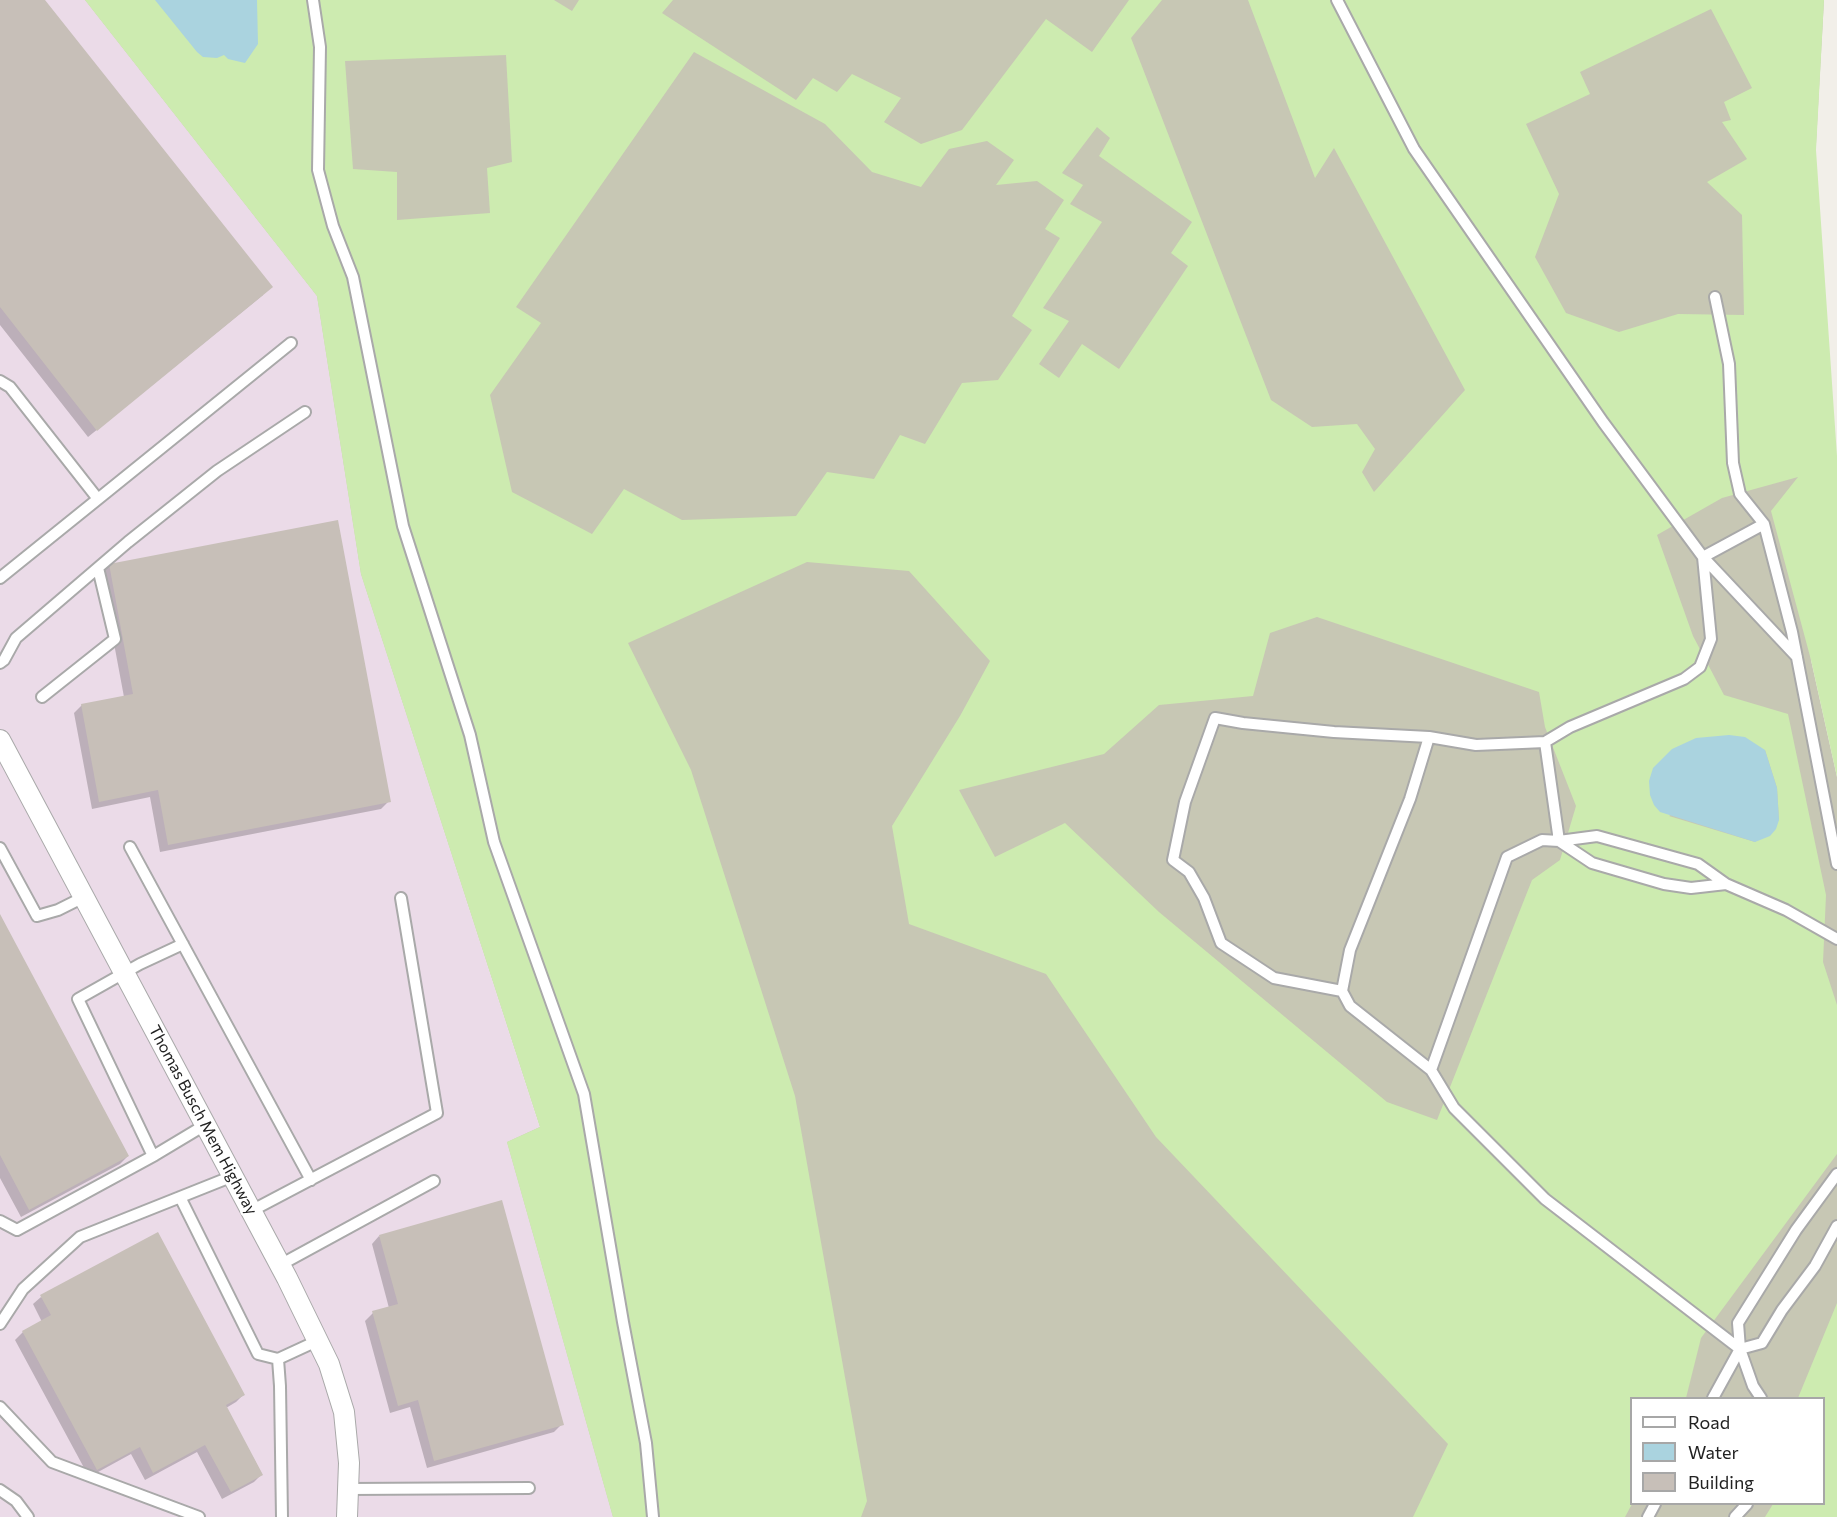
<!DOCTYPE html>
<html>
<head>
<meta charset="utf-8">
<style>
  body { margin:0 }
  #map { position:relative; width:1837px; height:1517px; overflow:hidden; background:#f2efe9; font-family:Commissioner,sans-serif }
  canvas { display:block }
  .legend { position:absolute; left:1630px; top:1397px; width:195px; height:108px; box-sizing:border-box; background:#fff; border:2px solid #a7a7a7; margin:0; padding:8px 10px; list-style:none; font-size:18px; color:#222 }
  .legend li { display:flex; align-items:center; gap:12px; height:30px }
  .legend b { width:30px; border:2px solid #a7a7a7 }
</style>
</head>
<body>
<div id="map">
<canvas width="1837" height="1517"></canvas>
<ul class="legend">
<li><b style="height:8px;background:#fff"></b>Road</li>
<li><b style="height:16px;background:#aad3df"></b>Water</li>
<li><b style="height:16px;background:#c7bfb8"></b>Building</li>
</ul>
</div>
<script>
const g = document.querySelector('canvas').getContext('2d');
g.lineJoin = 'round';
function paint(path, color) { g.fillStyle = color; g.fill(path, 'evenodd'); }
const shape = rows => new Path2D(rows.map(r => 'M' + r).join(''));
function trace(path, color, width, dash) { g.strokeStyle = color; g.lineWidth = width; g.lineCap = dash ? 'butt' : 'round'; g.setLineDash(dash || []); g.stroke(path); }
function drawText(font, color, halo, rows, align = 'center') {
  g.font = font + ' Commissioner,sans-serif'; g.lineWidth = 4.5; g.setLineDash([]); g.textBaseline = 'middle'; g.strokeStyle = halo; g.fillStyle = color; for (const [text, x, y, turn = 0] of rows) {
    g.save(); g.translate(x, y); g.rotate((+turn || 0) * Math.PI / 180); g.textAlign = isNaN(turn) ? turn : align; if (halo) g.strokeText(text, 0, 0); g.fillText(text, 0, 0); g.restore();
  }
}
paint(shape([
  [0,0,85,0,317,296,361,574,540,1128,507,1142,613,1517,0,1517]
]), '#ebdbe8');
paint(shape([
  [85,0,1824,0,1799,451,1811,660,1837,777,1837,1517,613,1517,507,1142,540,1127,361,574,317,296],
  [1632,1398,1824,1398,1824,1504,1632,1504]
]), '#c7c7b4');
paint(shape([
  [85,0,554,0,572,11,579,0,673,0,662,13,796,100,813,78,837,92,852,74,901,98,884,122,921,144,962,130,1046,19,1092,52,1129,0,1162,0,1131,38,1271,400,1312,427,1357,424,1375,449,1362,472,1374,492,1465,390,1334,148,1315,178,1248,0,1824,0,1816,150,1837,456,1837,777,1811,660,1771,511,1798,477,1722,498,1657,535,1693,636,1724,695,1788,714,1826,895,1823,962,1837,1005,1837,1154,1701,1338,1686,1398,1632,1398,1632,1504,1625,1517,1413,1517,1448,1444,1156,1137,1046,974,909,924,892,826,960,716,990,661,909,571,807,562,628,643,691,770,795,1096,867,1501,861,1517,613,1517,507,1142,540,1127,361,574,317,296],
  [1711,9,1752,88,1724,102,1731,120,1722,122,1747,159,1707,182,1742,215,1744,315,1678,314,1619,332,1566,313,1535,257,1559,194,1526,124,1590,94,1580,72],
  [694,52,825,124,872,172,921,187,949,149,987,141,1014,160,996,185,1037,181,1064,200,1045,229,1060,238,1012,316,1032,330,998,380,962,383,925,444,900,435,874,479,827,472,796,516,682,520,624,489,592,534,512,492,490,395,541,323,516,307],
  [506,55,512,162,487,168,490,213,397,220,397,172,353,169,345,61],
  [1097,127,1110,138,1099,156,1192,222,1171,253,1188,266,1119,369,1082,344,1059,378,1039,364,1069,321,1043,308,1102,222,1070,204,1083,185,1062,173],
  [1317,617,1539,692,1545,727,1576,806,1560,860,1532,880,1437,1120,1387,1102,1159,912,1065,823,995,857,959,790,1104,754,1159,705,1253,696,1270,633],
  [1765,750,1777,788,1779,820,1755,842,1669,816],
  [1837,1303,1837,1517,1765,1517,1773,1504,1824,1504,1824,1398,1798,1398]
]), '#cdebb0');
paint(shape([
  [155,0,257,0,258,44,245,63,228,59,224,55,217,58,203,57,197,52],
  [1729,735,1745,737,1765,750,1777,788,1779,820,1776,829,1770,836,1755,842,1660,812,1654,805,1650,795,1649,781,1653,768,1672,749,1696,738]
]), '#aad3df');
paint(shape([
  [0,0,43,0,263,295,88,437,0,325],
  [337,522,389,801,381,809,160,852,150,797,92,809,74,713,82,705,124,697,101,574,109,566],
  [0,918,128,1156,120,1164,21,1217,0,1178],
  [379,1236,562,1424,554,1432,427,1468,410,1407,390,1413,365,1321,373,1313,389,1308,372,1244],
  [41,1297,243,1395,236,1402,226,1408,262,1474,254,1482,222,1499,197,1452,145,1480,131,1454,89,1477,15,1340,23,1332,42,1322,33,1304]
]), '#0003');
paint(shape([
  [0,0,45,0,273,287,97,431,0,307],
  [338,520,391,802,168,845,158,790,99,802,81,704,133,694,109,564],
  [0,914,129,1156,29,1210,0,1155],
  [502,1200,564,1425,434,1461,418,1400,398,1406,372,1311,398,1304,379,1235],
  [158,1232,245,1395,226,1405,263,1475,231,1492,205,1445,153,1473,140,1447,97,1470,22,1331,51,1315,40,1295]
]), '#c7bfb8');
const service = shape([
  [313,0,320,47,318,170,333,226,353,277,403,526,470,735,494,842,584,1094,623,1322,646,1443,653,1517],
  [1337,0,1414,149,1603,422,1703,557,1797,657],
  [1715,297,1729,364,1733,463,1740,494,1764,524,1792,632,1837,864],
  [0,381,10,387,98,499,0,578],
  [98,499,291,343],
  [0,663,4,660,16,638,128,542,217,471,305,412],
  [42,697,115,639,98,568],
  [1429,737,1410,799,1350,950,1342,991,1350,1006,1431,1070,1454,1108,1545,1199,1740,1349,1753,1386,1761,1398],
  [1545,742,1559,841,1592,863,1664,884,1691,888,1726,884],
  [130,847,311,1180],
  [0,848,37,916,58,910,84,897],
  [1342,991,1274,978,1221,943,1204,898,1189,872,1173,860,1185,802,1215,718,1243,723,1334,732,1429,737,1476,745,1545,742,1570,727,1684,679,1700,667,1711,639,1703,557,1764,524],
  [1431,1070,1507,857,1542,840,1559,841,1597,836,1698,864,1726,884,1786,910,1837,939],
  [153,1156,78,999,140,964,183,944],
  [1837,1174,1796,1230,1738,1323,1740,1349,1762,1343,1782,1310,1815,1266,1837,1226],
  [180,1197,258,1354,278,1359],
  [251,1211,437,1113,401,898],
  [0,1221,17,1230,155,1155,205,1125],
  [280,1265,434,1181],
  [0,1324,23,1289,80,1237,233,1176],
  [1713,1398,1740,1349],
  [0,1407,52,1462,199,1517],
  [348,1489,529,1488],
  [0,1490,16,1501,28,1517],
  [282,1517,280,1386,278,1359,317,1341],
  [1648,1517,1655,1504],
  [1735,1517,1747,1504]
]);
const minor = shape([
  [0,740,287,1278,329,1364,344,1412,349,1463,347,1517]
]);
trace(service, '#a9a9a9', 14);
trace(minor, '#a9a9a9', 22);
trace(service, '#fff', 10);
trace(minor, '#fff', 20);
drawText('16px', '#222', '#fff', [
  ["Thomas Busch Mem Highway",203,1120,62]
]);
</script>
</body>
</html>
